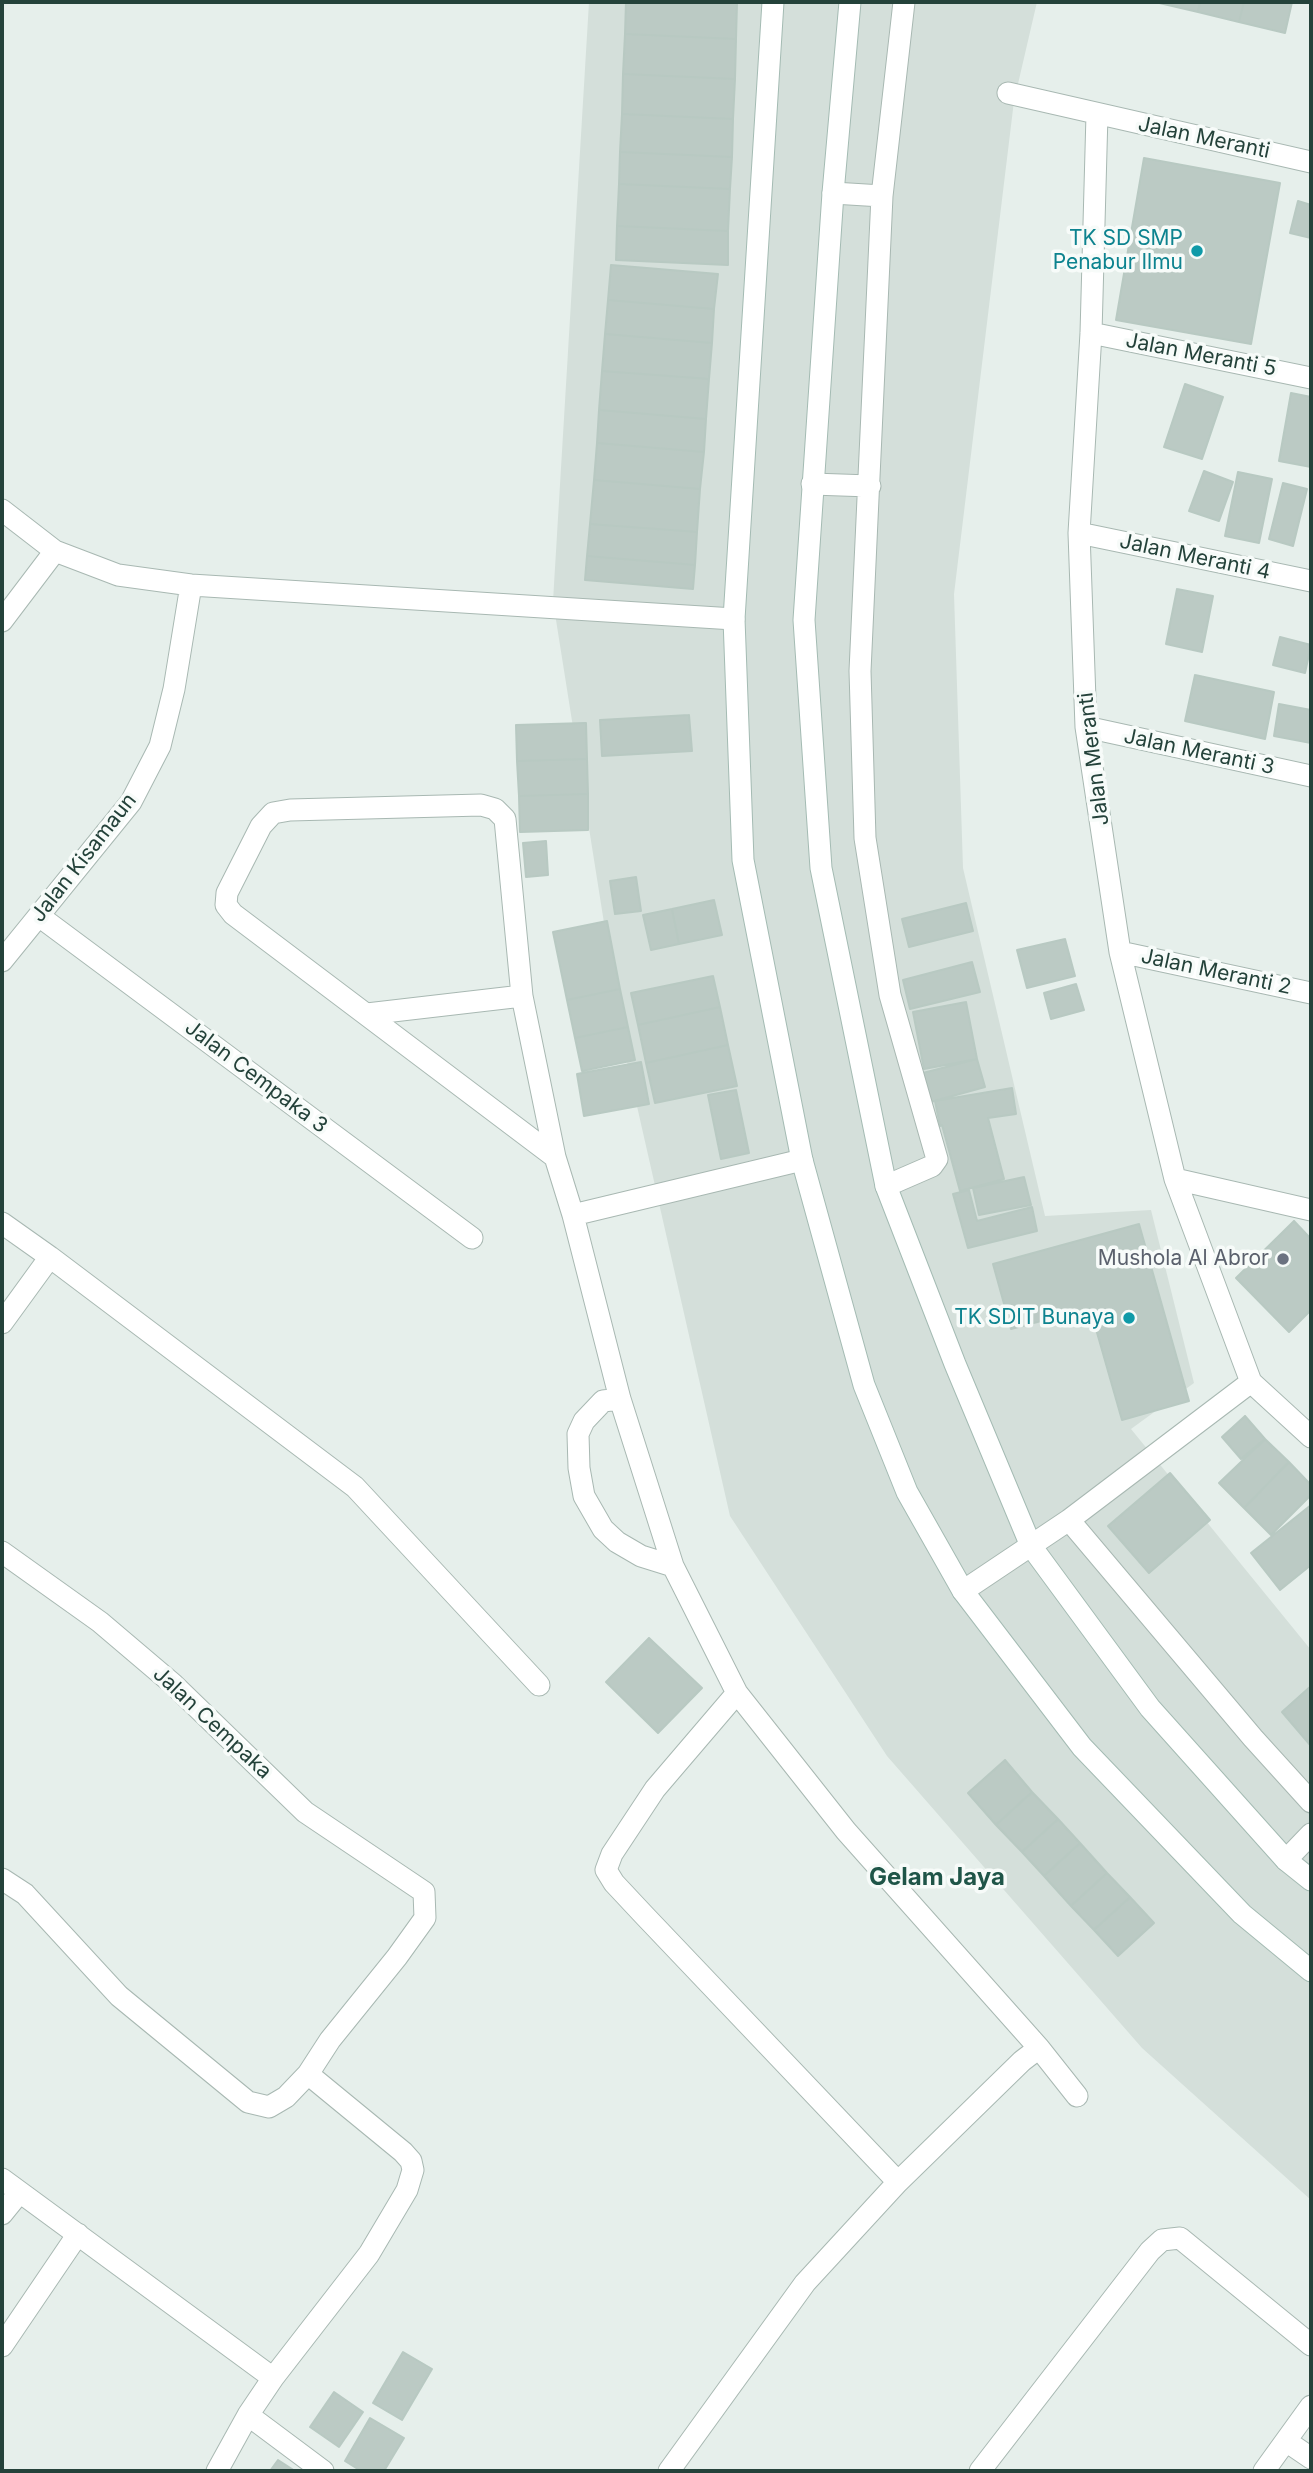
<!DOCTYPE html>
<html>
<head>
<meta charset="utf-8">
<style>
  body { margin:0 }
  #map { position:relative; width:1313px; height:2473px; overflow:hidden; background:#e6efeb; font-family:Inter,sans-serif }
  canvas { display:block }
  .frame { position:absolute; inset:0; border:4px solid #24423a; pointer-events:none }
</style>
</head>
<body>
<div id="map">
<canvas width="1313" height="2473"></canvas>
<div class="frame"></div>
</div>
<script>
const g = document.querySelector('canvas').getContext('2d');
g.lineJoin = 'round';
function paint(path, color) { g.fillStyle = color; g.fill(path, 'evenodd'); }
const shape = rows => new Path2D(rows.map(r => 'M' + r).join(''));
function trace(path, color, width, dash) { g.strokeStyle = color; g.lineWidth = width; g.lineCap = dash ? 'butt' : 'round'; g.setLineDash(dash || []); g.stroke(path); }
function drawText(font, color, halo, rows, align = 'center') {
  g.font = font + ' Inter,sans-serif'; g.lineWidth = 7; g.setLineDash([]); g.textBaseline = 'middle'; g.strokeStyle = halo; g.fillStyle = color; for (const [text, x, y, turn = 0] of rows) {
    g.save(); g.translate(x, y); g.rotate((+turn || 0) * Math.PI / 180); g.textAlign = isNaN(turn) ? turn : align; if (halo) g.strokeText(text, 0, 0); g.fillText(text, 0, 0); g.restore();
  }
}
paint(shape([
  [589,2,1037,2,1014,101,954,594,963,868,1045,1216,1151,1210,1194,1383,1131,1429,1311,1650,1311,2200,1142,2048,887,1756,730,1516,624,1049,553,601]
]), '#d4dfda');
const building = shape([
  [626,2,737,3,736,39,625,34,626,2],
  [1155,2,1200,2,1198,12,1155,2],
  [1200,2,1244,2,1239,22,1198,12,1200,2],
  [1244,2,1292,2,1285,33,1239,22,1244,2],
  [625,34,736,39,735,79,623,74,625,34],
  [623,74,735,79,733,119,622,114,623,74],
  [622,114,733,119,732,157,620,152,622,114],
  [620,152,732,157,730,189,619,184,620,152],
  [1144,158,1280,183,1251,344,1116,320,1144,158],
  [619,184,730,189,728,231,617,226,619,184],
  [1298,201,1311,205,1311,238,1290,233,1298,201],
  [617,226,728,231,728,265,616,260,617,226],
  [611,265,718,274,714,309,608,300,611,265],
  [608,300,714,309,712,343,605,334,608,300],
  [605,334,712,343,709,379,602,371,605,334],
  [602,371,709,379,706,419,599,410,602,371],
  [1185,384,1223,397,1202,459,1164,447,1185,384],
  [1291,393,1311,397,1311,467,1279,461,1291,393],
  [599,410,706,419,704,452,597,443,599,410],
  [597,443,704,452,700,489,594,480,597,443],
  [1204,471,1233,482,1219,521,1189,511,1204,471],
  [1238,472,1272,479,1259,543,1225,536,1238,472],
  [594,480,700,489,697,532,590,524,594,480],
  [1283,483,1307,489,1293,546,1269,539,1283,483],
  [590,524,697,532,695,565,587,556,590,524],
  [587,556,695,565,693,589,585,580,587,556],
  [1177,589,1213,596,1202,652,1166,644,1177,589],
  [1280,637,1311,645,1305,673,1273,665,1280,637],
  [1195,675,1274,692,1265,739,1185,721,1195,675],
  [1279,704,1311,710,1311,743,1274,736,1279,704],
  [689,715,692,751,602,756,600,720,689,715],
  [586,723,587,759,517,761,516,725,586,723],
  [587,759,588,794,519,796,517,761,587,759],
  [588,794,588,830,520,832,519,796,588,794],
  [546,841,548,875,526,877,523,843,546,841],
  [636,877,641,911,615,914,610,881,636,877],
  [714,900,722,935,679,944,672,909,714,900],
  [966,903,973,931,909,947,902,919,966,903],
  [672,909,679,944,651,950,643,915,672,909],
  [607,921,620,989,567,1000,553,932,607,921],
  [1065,939,1075,976,1027,988,1017,950,1065,939],
  [972,962,980,992,910,1009,903,980,972,962],
  [713,976,720,1007,638,1025,631,993,713,976],
  [1076,984,1084,1010,1051,1019,1044,993,1076,984],
  [620,989,628,1027,575,1038,567,1000,620,989],
  [966,1002,977,1059,924,1069,913,1012,966,1002],
  [720,1007,728,1045,646,1063,638,1025,720,1007],
  [628,1027,635,1060,582,1071,575,1038,628,1027],
  [728,1045,737,1086,655,1103,646,1063,728,1045],
  [977,1059,985,1087,927,1103,919,1074,977,1059],
  [641,1062,649,1104,584,1116,577,1074,641,1062],
  [1012,1088,1016,1114,988,1118,1004,1179,960,1191,942,1125,940,1126,935,1101,1012,1088],
  [736,1090,749,1153,721,1159,708,1095,736,1090],
  [1024,1177,1031,1205,979,1215,973,1188,1024,1177],
  [969,1190,977,1221,1032,1207,1037,1231,968,1248,953,1194,969,1190],
  [1294,1221,1311,1239,1311,1310,1289,1332,1236,1278,1294,1221],
  [1139,1224,1189,1401,1122,1420,1090,1308,1011,1329,993,1264,1139,1224],
  [1245,1416,1265,1439,1241,1459,1222,1437,1245,1416],
  [1265,1439,1289,1462,1244,1508,1219,1483,1265,1439],
  [1289,1462,1311,1485,1311,1495,1271,1535,1244,1508,1289,1462],
  [1170,1473,1210,1520,1149,1573,1108,1526,1170,1473],
  [1311,1505,1311,1565,1280,1590,1251,1553,1311,1505],
  [649,1638,702,1688,658,1733,606,1682,649,1638],
  [1311,1686,1311,1746,1282,1712,1311,1686],
  [1005,1760,1032,1792,996,1825,968,1793,1005,1760],
  [1032,1792,1058,1819,1022,1852,996,1825,1032,1792],
  [1058,1819,1080,1843,1044,1876,1022,1852,1058,1819],
  [1080,1843,1107,1873,1071,1906,1044,1876,1080,1843],
  [1107,1873,1130,1897,1094,1930,1071,1906,1107,1873],
  [1130,1897,1154,1923,1118,1956,1094,1930,1130,1897],
  [403,2352,432,2369,402,2420,373,2403,403,2352],
  [334,2392,363,2412,339,2447,310,2427,334,2392],
  [370,2418,404,2438,384,2471,361,2471,345,2461,370,2418],
  [278,2460,295,2471,270,2471,278,2460]
]);
paint(building, '#bbcac4');
trace(building, '#b8c9c2', 2);
const street = shape([
  [1008,93,1311,162],
  [1097,114,1091,333,1079,533,1086,727,1120,952,1175,1179,1251,1382,1311,1437],
  [833,193,882,196],
  [1091,333,1311,378],
  [812,484,870,486],
  [2,510,55,551,118,575,191,585,734,619],
  [1079,533,1311,581],
  [2,621,55,551],
  [1086,727,1311,776],
  [39,916,472,1238],
  [1120,952,1311,993],
  [2,961,131,802,160,746,174,689,191,585],
  [367,1014,522,996],
  [555,1157,233,914,226,905,227,893,261,826,273,813,290,810,481,805,495,809,505,819,522,996,555,1157,573,1215,620,1399,673,1566,737,1693,846,1831,1039,2048,1022,2061,898,2182,805,2283,669,2471],
  [1175,1179,1311,1210],
  [886,1186,932,1166,937,1159,890,995,865,838,860,671,882,196,904,2],
  [573,1215,802,1160],
  [2,1223,50,1257,355,1487,539,1685],
  [2,1323,50,1257],
  [620,1399,603,1401,584,1421,578,1434,579,1468,584,1496,603,1529,617,1542,641,1556,673,1566],
  [1069,1520,1253,1738,1311,1802],
  [2,1552,100,1622,173,1684,305,1812,424,1892,425,1918,397,1957,330,2040,308,2074,403,2152,411,2161,413,2170,407,2190,369,2254,273,2378,248,2415,217,2471],
  [963,1591,1069,1520,1251,1382],
  [737,1693,655,1789,612,1854,606,1870,614,1883,643,1914,898,2182],
  [1286,1860,1311,1834],
  [2,1879,25,1894,119,1996,248,2102,269,2107,286,2097,308,2074],
  [1039,2048,1077,2096],
  [2,2179,273,2378],
  [2,2214,19,2193],
  [2,2346,78,2234],
  [248,2415,323,2471],
  [1286,2441,1311,2458],
  [980,2471,1150,2251,1162,2240,1180,2238,1311,2345],
  [1264,2471,1311,2406]
]);
const secondary = shape([
  [773,2,734,619,743,860,802,1160,864,1385,907,1492,963,1591,1082,1747,1242,1914,1311,1971],
  [850,2,833,193,804,620,821,868,886,1186,955,1364,1031,1546,1150,1708,1286,1860,1311,1880]
]);
trace(street, '#a8b8b2', 23);
trace(secondary, '#a4bbb3', 23);
trace(street, '#fff', 21);
trace(secondary, '#fff', 21);
for (const [x, y, r, color] of [
  [1197,251,7,"#0f9aa8"],
  [1283,1259,7,"#6b7280"],
  [1129,1318,7,"#0f9aa8"]
]) { const dot = new Path2D(); dot.arc(x, y, r, 0, 2 * Math.PI); g.fillStyle = color; g.fill(dot); trace(dot, '#f7fbf9', 2.5); }
drawText('21px', '#24423a', '#f7fbf9', [
  ["Jalan Meranti",1204,138,12],
  ["Jalan Meranti 5",1201,355,11],
  ["Jalan Meranti 4",1195,557,12],
  ["Jalan Meranti 3",1199,752,12],
  ["Jalan Meranti",1094,759,-97],
  ["Jalan Kisamaun",84,858,-52],
  ["Jalan Meranti 2",1216,972,12],
  ["Jalan Cempaka 3",256,1077,37],
  ["Jalan Cempaka",212,1723,43]
]);
drawText('21px', '#0d838f', '#f7fbf9', [
  ["TK SD SMP",1183,239],
  ["Penabur Ilmu",1183,263],
  ["TK SDIT Bunaya",1115,1318]
], 'right');
drawText('21px', '#5b616d', '#f7fbf9', [
  ["Mushola Al Abror",1269,1259]
], 'right');
drawText('bold 24px', '#1f5548', '#f7fbf9', [
  ["Gelam Jaya",937,1878]
]);
</script>
</body>
</html>
